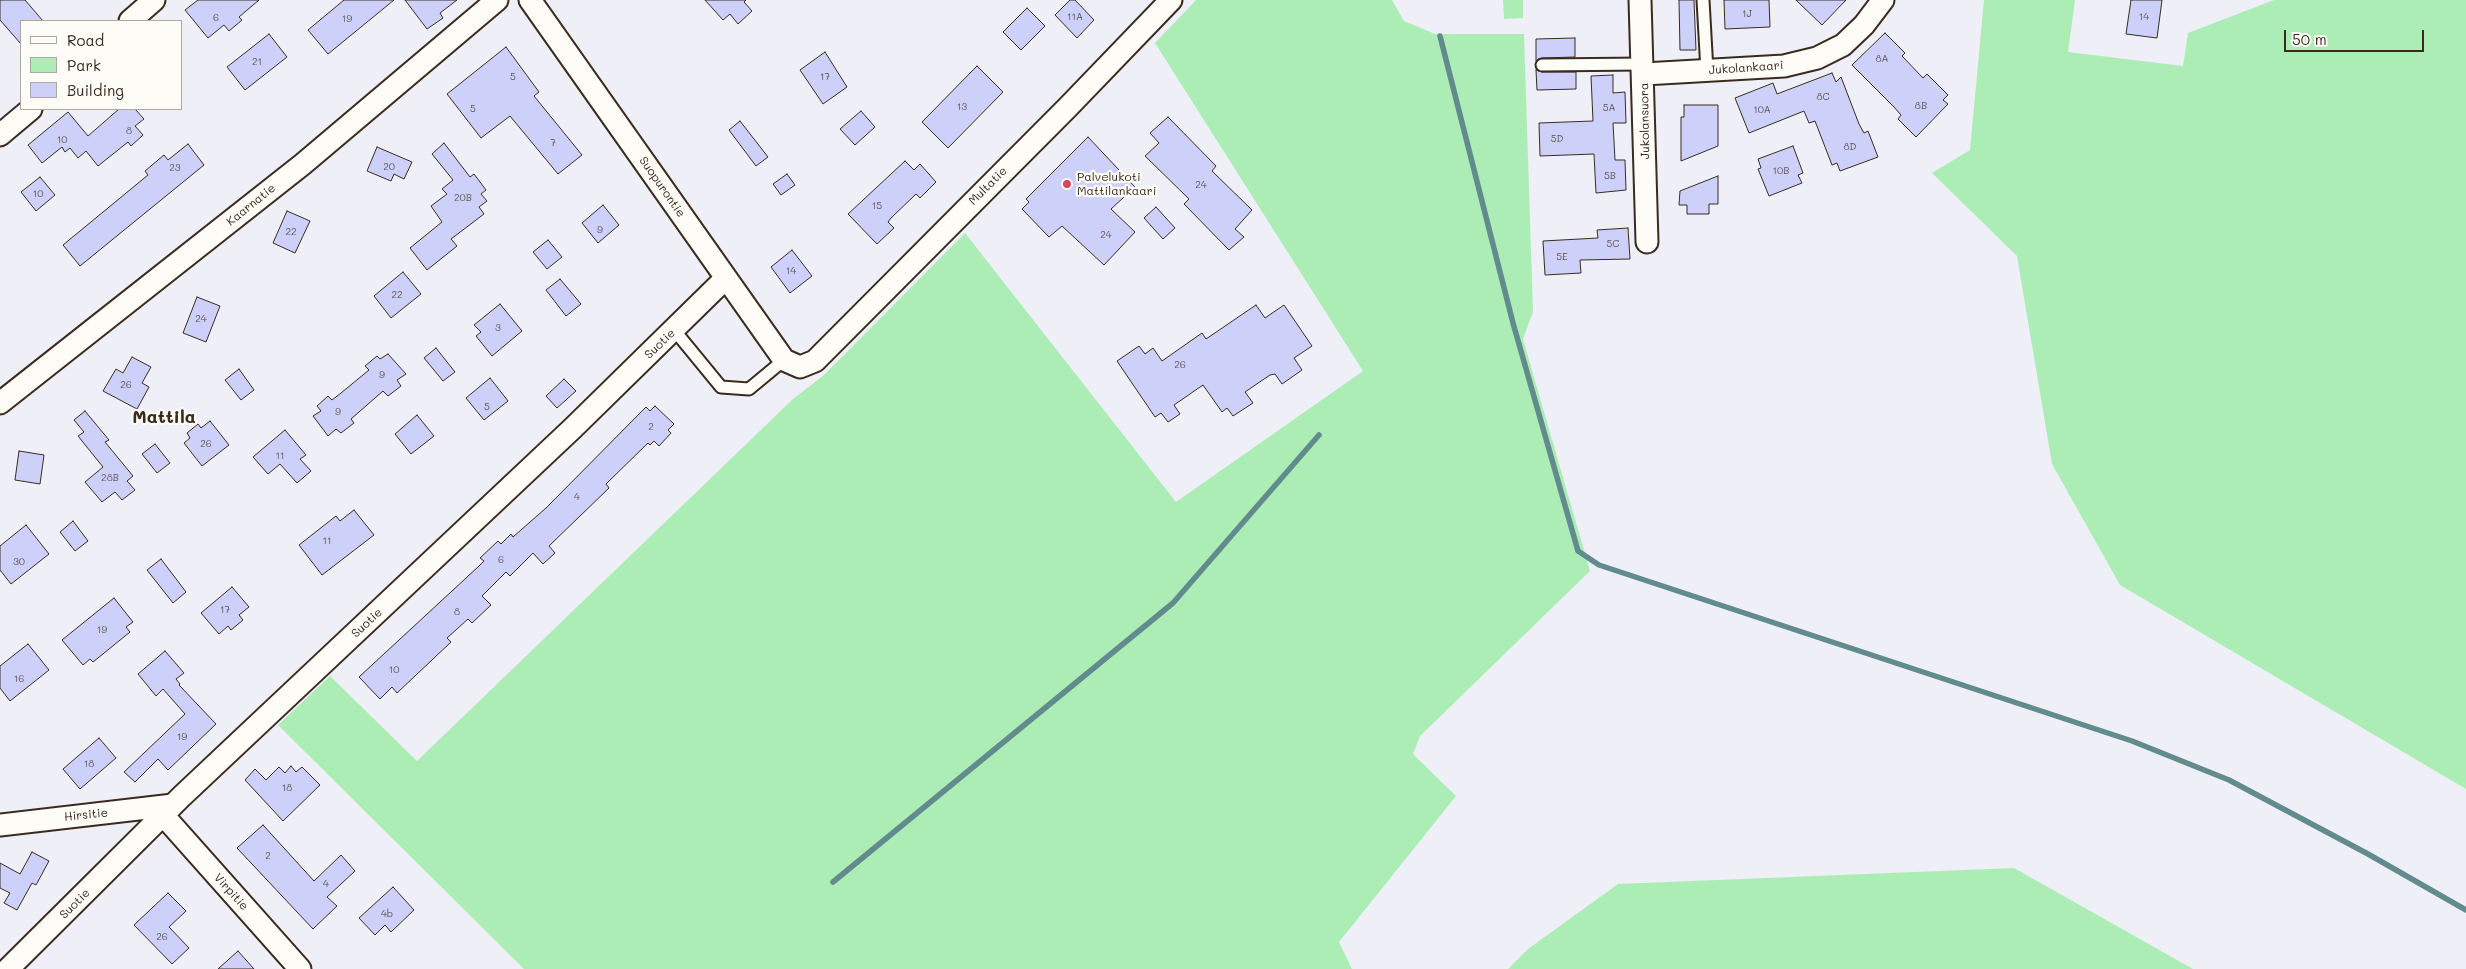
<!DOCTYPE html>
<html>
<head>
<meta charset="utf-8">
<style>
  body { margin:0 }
  #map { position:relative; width:2466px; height:969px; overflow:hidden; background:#efeff8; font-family:Mali,sans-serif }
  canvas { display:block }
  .legend { position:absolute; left:20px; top:20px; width:162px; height:90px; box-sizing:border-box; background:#fdfcf7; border:1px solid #afa8a0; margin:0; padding:6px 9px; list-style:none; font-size:15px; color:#3b2a1e }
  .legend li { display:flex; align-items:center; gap:10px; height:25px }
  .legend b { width:25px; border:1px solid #afa8a0 }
  .scale { position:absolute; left:2284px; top:30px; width:140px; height:22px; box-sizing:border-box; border:2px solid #3b2a1e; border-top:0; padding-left:6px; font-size:15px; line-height:18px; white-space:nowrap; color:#3b2a1e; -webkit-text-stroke:4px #fdfcf7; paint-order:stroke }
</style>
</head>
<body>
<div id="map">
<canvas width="2466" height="969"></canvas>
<ul class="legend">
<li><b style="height:6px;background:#fdfcf7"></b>Road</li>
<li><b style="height:14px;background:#acedb6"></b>Park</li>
<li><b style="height:14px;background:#cdd1fa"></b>Building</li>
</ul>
<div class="scale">50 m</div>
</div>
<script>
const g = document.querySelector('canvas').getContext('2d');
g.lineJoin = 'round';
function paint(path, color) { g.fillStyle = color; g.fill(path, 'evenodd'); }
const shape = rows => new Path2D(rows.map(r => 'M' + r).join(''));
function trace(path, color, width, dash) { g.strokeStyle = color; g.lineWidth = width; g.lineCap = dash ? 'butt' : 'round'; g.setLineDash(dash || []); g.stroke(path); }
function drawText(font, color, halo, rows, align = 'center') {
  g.font = font + ' Mali,sans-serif'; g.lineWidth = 4.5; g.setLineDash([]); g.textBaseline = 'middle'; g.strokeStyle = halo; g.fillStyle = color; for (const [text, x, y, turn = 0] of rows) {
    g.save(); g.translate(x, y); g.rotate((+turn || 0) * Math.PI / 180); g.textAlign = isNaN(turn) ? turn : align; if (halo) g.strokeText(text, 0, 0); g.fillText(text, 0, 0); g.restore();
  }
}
paint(shape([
  [1196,0,1392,0,1404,21,1435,34,1524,34,1533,312,1523,339,1590,571,1420,736,1413,754,1456,796,1339,942,1352,969,524,969,278,725,330,676,417,761,793,399,824,375,965,233,1176,502,1363,371,1155,43],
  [1503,0,1523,0,1523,18,1504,19],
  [1984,0,2075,0,2068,52,2183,66,2188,33,2274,0,2466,0,2466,789,2120,585,2052,464,2017,256,1932,173,1970,150],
  [2014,868,2193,969,1508,969,1528,949,1618,884]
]), '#acedb6');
trace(shape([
  [1440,36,1513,323,1578,551,1599,565,2132,741,2229,780,2368,854,2466,910],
  [833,882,1173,603,1319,435]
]), '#618b8c', 5.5);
const building = shape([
  [0,0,25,0,43,21,21,21,21,44,0,20,0,0],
  [198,0,259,0,239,17,242,20,229,31,224,25,208,38,185,10,198,0],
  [344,0,394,0,328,54,308,30,344,0],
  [405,0,457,0,440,13,443,18,427,29,405,0],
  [705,0,746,0,744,2,752,11,738,24,730,14,723,20,705,0],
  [1070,0,1075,0,1094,20,1077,38,1055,15,1070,0],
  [1679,0,1694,0,1696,50,1680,50,1679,0],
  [1724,0,1769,0,1770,27,1725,29,1724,0],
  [1796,0,1846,0,1822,25,1796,0],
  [2131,0,2162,0,2157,38,2126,34,2131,0],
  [1027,8,1045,26,1021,50,1003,32,1027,8],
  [1885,33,1905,53,1902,56,1923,78,1927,74,1948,95,1943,100,1948,104,1916,137,1898,119,1901,115,1894,107,1852,65,1885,33],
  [269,34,287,57,245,90,227,67,269,34],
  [1575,38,1575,57,1542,58,1536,61,1536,39,1575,38],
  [506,47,539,92,534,96,582,155,558,174,510,116,481,138,447,94,506,47],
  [825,52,847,87,823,104,800,70,825,52],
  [977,66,1003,92,948,148,922,122,977,66],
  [1536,70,1542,72,1576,72,1576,89,1537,90,1536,70],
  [1832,73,1836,82,1841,77,1859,124,1864,133,1868,131,1878,157,1840,171,1837,163,1832,165,1815,121,1809,123,1804,111,1749,133,1735,98,1773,83,1777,94,1832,73],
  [1613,75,1613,93,1625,92,1626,123,1613,123,1615,160,1625,160,1626,190,1596,193,1594,154,1540,156,1539,123,1593,121,1591,76,1613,75],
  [1684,105,1718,105,1718,146,1681,161,1681,117,1684,117,1684,105],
  [119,109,135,109,144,119,135,126,143,135,131,146,128,142,98,166,86,151,78,158,70,148,65,152,62,147,42,163,28,145,68,112,88,136,119,109],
  [861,111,875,127,855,145,840,129,861,111],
  [1168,117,1216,166,1212,171,1252,210,1235,229,1244,237,1229,250,1184,204,1189,199,1145,156,1159,143,1150,133,1168,117],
  [740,121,768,157,756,166,729,130,740,121],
  [1088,137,1135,187,1111,209,1135,232,1104,265,1062,226,1049,237,1022,209,1029,202,1026,199,1088,137],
  [444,143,470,177,474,174,486,190,481,194,487,201,479,207,484,214,451,239,457,246,427,270,410,248,442,222,431,206,447,194,442,189,453,180,432,154,444,143],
  [188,144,204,165,80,266,63,245,148,175,145,171,164,155,168,160,188,144],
  [1793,146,1803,173,1798,175,1802,183,1769,196,1758,169,1761,168,1758,159,1793,146],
  [377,147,412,162,404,179,394,174,391,181,367,171,377,147],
  [905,161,914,170,920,164,936,182,920,198,916,194,891,218,888,222,894,228,877,244,848,214,905,161],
  [787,174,795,185,781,195,773,184,787,174],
  [1718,176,1718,204,1709,204,1709,214,1687,214,1687,205,1679,205,1680,191,1718,176],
  [40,177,55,195,36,211,21,192,40,177],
  [603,205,619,225,598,243,582,223,603,205],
  [1156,207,1175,228,1163,239,1144,218,1156,207],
  [287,211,310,221,295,253,273,243,287,211],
  [1628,228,1630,259,1580,260,1581,273,1545,275,1543,241,1598,238,1597,230,1628,228],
  [548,240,562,257,547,269,533,252,548,240],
  [792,250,812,276,790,293,771,267,792,250],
  [403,272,421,294,391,318,374,296,403,272],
  [560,279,581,304,566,316,546,290,560,279],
  [197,297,220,306,206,342,183,333,197,297],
  [500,304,522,331,492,356,476,336,481,332,474,325,500,304],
  [1256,305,1265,318,1284,305,1312,346,1294,358,1302,370,1282,384,1275,374,1270,375,1245,392,1253,403,1233,416,1227,408,1222,412,1203,385,1174,405,1180,414,1168,422,1161,413,1155,417,1117,361,1139,346,1145,354,1153,348,1162,361,1202,333,1206,339,1256,305],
  [436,348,455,372,443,381,424,358,436,348],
  [388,354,406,374,397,380,401,386,388,396,383,391,351,419,354,423,341,433,336,429,328,436,313,416,321,411,317,406,328,396,332,400,341,393,369,370,365,366,377,356,380,359,388,354],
  [132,357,151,367,142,383,149,387,137,409,103,391,116,369,123,373,132,357],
  [239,369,254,390,241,400,225,380,239,369],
  [490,378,508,401,484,420,466,398,490,378],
  [564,379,576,391,557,408,546,396,564,379],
  [655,406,674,424,668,430,671,433,659,446,654,441,650,445,648,443,606,484,609,488,549,546,555,553,543,564,533,553,510,576,506,572,482,596,491,605,472,623,468,619,447,638,451,642,397,693,392,687,380,699,359,677,479,566,484,561,480,558,498,541,501,544,511,534,513,537,546,508,646,407,650,411,655,406],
  [85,411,109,440,105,442,133,476,127,481,135,490,122,500,115,492,102,502,85,482,103,467,78,436,84,432,74,420,85,411],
  [417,415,434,436,411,454,395,434,417,415],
  [210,421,229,445,202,466,184,443,190,438,187,433,198,424,201,428,210,421],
  [285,430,306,455,300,459,311,471,297,483,280,464,268,474,253,457,285,430],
  [155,444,170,463,157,473,142,454,155,444],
  [19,451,44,455,40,484,15,480,19,451],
  [354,510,374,535,322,575,299,545,336,516,340,521,354,510],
  [73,521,88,541,75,551,60,532,73,521],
  [26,525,49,554,11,584,0,570,0,546,26,525],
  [161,559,186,592,173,603,147,570,161,559],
  [232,587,249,607,239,615,243,620,231,630,228,626,219,634,201,613,232,587],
  [114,598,133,622,126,627,130,632,93,662,90,659,83,665,62,640,114,598],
  [28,644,49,670,10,701,0,688,0,666,28,644],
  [165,651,184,673,176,679,180,684,179,685,216,724,168,770,158,759,135,782,124,772,185,714,163,689,156,696,138,674,165,651],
  [99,738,116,758,80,789,63,769,99,738],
  [291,766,296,772,302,767,320,785,283,821,245,780,255,769,266,780,279,767,285,773,291,766],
  [263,825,314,881,341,855,355,871,327,897,337,906,313,929,237,848,263,825],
  [32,852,49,861,36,885,32,883,17,910,4,903,10,893,0,888,0,863,20,874,32,852],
  [393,887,414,910,391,932,385,925,375,935,359,918,393,887],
  [168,893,186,911,169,927,189,948,172,964,134,925,168,893],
  [238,951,254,969,218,969,238,951]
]);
paint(building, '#cdd1fa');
trace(building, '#3b2a1e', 1);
const lane = shape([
  [1703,0,1707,71],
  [1542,65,1643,64],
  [675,331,721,387,749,389,784,360]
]);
const street = shape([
  [530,0,784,360,800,367,815,361,1068,107,1171,0],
  [1640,0,1647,242],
  [130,21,154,0],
  [1644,74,1784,66,1817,58,1843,45,1864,25,1883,0],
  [0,135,31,109],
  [0,403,303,164,497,0],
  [163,815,300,969],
  [0,825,173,805],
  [8,969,182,796,573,428,726,278]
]);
trace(lane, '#3b2a1e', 15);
trace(street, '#3b2a1e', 25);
trace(lane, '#fdfcf7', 11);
trace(street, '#fdfcf7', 21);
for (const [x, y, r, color] of [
  [1067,184,5,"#d1495b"]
]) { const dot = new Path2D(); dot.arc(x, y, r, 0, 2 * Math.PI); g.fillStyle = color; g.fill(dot); trace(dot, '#fdfcf7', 2); }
drawText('10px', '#605455', null, [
  ["1J",1747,14],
  ["11A",1075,17],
  ["14",2144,17],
  ["6",216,18],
  ["19",347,19],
  ["8A",1882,59],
  ["21",257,62],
  ["5",513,77],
  ["17",825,77],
  ["8C",1823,97],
  ["8B",1921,106],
  ["13",962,107],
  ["5A",1609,108],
  ["5",473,109],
  ["10A",1762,110],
  ["8",129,131],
  ["5D",1557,139],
  ["10",62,140],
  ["7",553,143],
  ["8D",1850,147],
  ["20",389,167],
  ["23",175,168],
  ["10B",1781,171],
  ["5B",1610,176],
  ["24",1201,185],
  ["10",38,194],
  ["20B",463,198],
  ["15",877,206],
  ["9",600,230],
  ["22",291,232],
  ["24",1106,235],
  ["5C",1613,244],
  ["5E",1562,257],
  ["14",791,271],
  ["22",397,295],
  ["24",201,319],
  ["3",498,328],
  ["26",1180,365],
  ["9",382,375],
  ["26",126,385],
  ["5",487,407],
  ["9",338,412],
  ["2",651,427],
  ["26",206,444],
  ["11",280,456],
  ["28B",110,478],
  ["4",577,497],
  ["11",327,541],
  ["6",501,560],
  ["30",19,562],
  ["17",225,610],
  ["8",457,612],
  ["19",102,630],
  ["10",394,670],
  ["16",19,679],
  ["19",182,737],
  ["18",89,764],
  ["18",287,788],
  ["2",268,856],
  ["4",326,884],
  ["4b",387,914],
  ["26",162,937]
]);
drawText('12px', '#3b2a1e', '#fdfcf7', [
  ["Jukolankaari",1746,68,-4],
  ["Jukolansuora",1645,121,-91],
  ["Multatie",988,186,-45],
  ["Suopurontie",662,187,55],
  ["Kaarnatie",251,205,-39],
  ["Suotie",660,344,-44],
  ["Suotie",367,623,-43],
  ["Hirsitie",86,815,-6],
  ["Virpitie",231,892,48],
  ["Suotie",75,904,-45]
]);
drawText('12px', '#3b2a1e', '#fdfcf7', [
  ["Palvelukoti",1077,177],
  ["Mattilankaari",1077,191]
], 'left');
drawText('bold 18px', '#3b2a1e', '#fdfcf7', [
  ["Mattila",164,417]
]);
</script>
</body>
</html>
